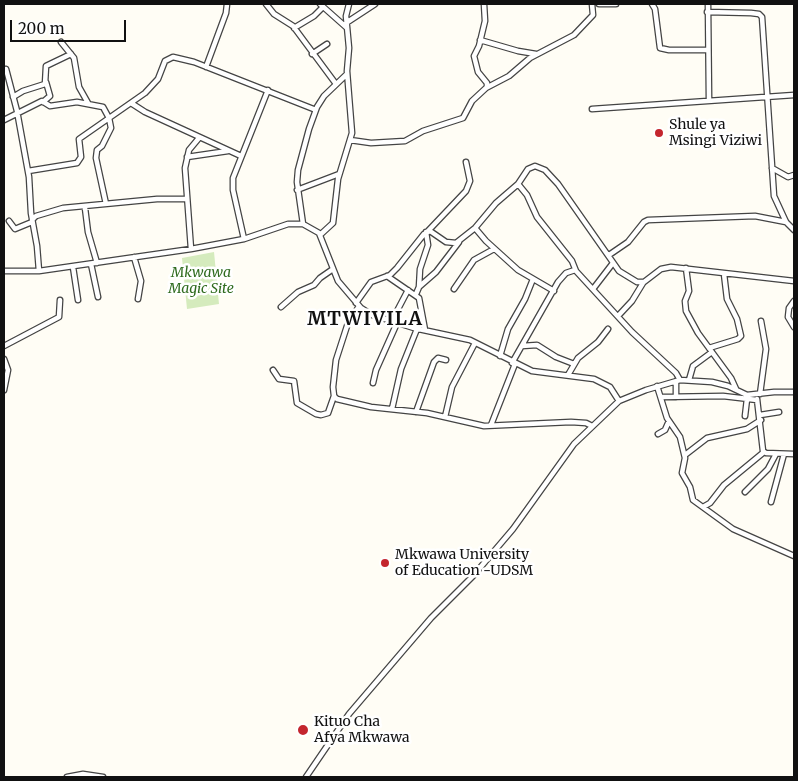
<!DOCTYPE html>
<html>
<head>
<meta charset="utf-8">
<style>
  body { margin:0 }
  #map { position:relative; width:798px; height:781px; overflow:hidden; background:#fffdf5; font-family:Merriweather,serif }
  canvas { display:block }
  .frame { position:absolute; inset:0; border:5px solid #111; pointer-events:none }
  .scale { position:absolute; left:10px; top:20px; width:116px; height:22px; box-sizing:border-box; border:2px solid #111; border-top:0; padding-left:6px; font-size:15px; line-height:18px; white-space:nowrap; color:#111; -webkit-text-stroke:4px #fff; paint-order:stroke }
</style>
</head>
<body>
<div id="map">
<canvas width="798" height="781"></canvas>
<div class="frame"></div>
<div class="scale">200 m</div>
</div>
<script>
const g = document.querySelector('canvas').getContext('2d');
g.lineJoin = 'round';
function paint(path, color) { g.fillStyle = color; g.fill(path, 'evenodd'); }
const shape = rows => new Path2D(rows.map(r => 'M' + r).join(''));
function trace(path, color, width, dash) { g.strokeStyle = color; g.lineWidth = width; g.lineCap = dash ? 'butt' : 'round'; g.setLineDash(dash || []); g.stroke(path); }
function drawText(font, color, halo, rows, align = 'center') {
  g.font = font + ' Merriweather,serif'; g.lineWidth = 5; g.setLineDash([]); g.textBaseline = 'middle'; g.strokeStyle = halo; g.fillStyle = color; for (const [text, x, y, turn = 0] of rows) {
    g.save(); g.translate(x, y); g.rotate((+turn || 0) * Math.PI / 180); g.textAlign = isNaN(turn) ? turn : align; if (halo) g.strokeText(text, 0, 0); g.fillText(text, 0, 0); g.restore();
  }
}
paint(shape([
  [214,252,219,304,187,309,182,258]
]), '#d5ebbd');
const minor = shape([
  [266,4,274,14,293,26,336,84],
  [320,4,347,28],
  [484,4,485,21,479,46,474,56,478,72,487,83,487,87],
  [599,4,616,4],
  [652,4,655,9,660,48,669,50,707,50],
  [708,4,709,100],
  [707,12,751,13,759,14,762,17,774,196,786,222,794,230],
  [346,23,375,4],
  [294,28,314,16,323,7],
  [480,40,518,51,536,54],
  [61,42,74,58,79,87,88,103],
  [312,54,327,44],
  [206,67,226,13,227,4],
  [6,69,17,111,29,177,31,213,37,246,39,271],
  [13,97,23,91,45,84,46,66,71,54],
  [43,102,50,96,46,82],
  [131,103,145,112,241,156],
  [592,109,794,95],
  [4,120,42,101,50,106,77,102,103,107,109,118,111,128,102,146,97,150,96,158,106,204],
  [350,140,371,143,405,141,423,131,463,118,472,101,486,88,509,76,530,58,574,35,593,15,592,4],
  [187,157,228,151],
  [772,168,788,177,794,175],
  [28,171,77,163,81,157,79,139,145,93,158,79,165,61,173,57,194,62,316,110],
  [518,184,527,195,537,217,572,261,576,271,632,332,676,373,680,380],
  [297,190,339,174],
  [85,208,88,232,97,263],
  [32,220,36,216,63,208,157,199,187,199],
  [9,221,15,229,32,222],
  [303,224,297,182,298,170,309,129,317,107,324,96,347,74],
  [475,228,486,241,518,270,554,291],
  [428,231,466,191,470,181,466,162],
  [320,235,333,223,338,179,352,133,347,71,349,48,346,16,349,4],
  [244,239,233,190,233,178,268,90],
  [191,249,185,168,189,150,199,138],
  [609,255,628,242,644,222,648,220,755,216,786,222],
  [134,257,141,281,138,299],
  [91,264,98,297],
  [73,267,78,300],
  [686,268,689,291,685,301,686,311,698,333,731,378,736,389],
  [4,271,39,271,191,249,244,239,288,224,303,224,319,233,338,281,361,308,372,315,414,328,470,340,532,371,594,379,610,387,619,401],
  [387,276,419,298,425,330],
  [420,286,436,272,459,242],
  [454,289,474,260,494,249],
  [593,289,613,263],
  [416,294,419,287,420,269,428,245,426,232],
  [794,301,789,308,788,317,794,327],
  [356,303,371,282,390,275,397,268,424,234,430,231,446,242,456,243,475,228,496,203,518,184,528,169,535,166,545,170,558,184,619,271,637,282,644,282,661,269,671,267,794,281],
  [359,306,347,326,336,360,333,387,334,396,337,399,371,407,427,413,484,426,571,422,586,423,592,426],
  [281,307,298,292,314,285,320,278,333,269],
  [618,316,632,301,643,283],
  [394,322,397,311,408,290],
  [4,346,59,317,60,300],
  [522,346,537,345,556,357,574,364],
  [709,348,738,339,741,336,737,319,727,299,724,274],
  [500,356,508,329,525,299,533,279],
  [4,359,8,370,4,390],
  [512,363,558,282,566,273,575,270],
  [273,370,279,379,294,381,297,403,316,414,321,415,328,413,334,396],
  [568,375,578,358,598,342,608,329],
  [689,380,693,366,712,352],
  [373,383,376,370,397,323],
  [657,386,667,418,680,437,685,458,682,473,690,487,693,500,733,529,794,556],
  [760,394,766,349,761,321],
  [662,397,723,396,757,400],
  [676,397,676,381],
  [757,399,763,451,766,453,794,454],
  [392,409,401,369,417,329],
  [416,412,434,362,438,358,446,360],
  [760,415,779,412],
  [745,416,747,399],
  [445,417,452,387,475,343],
  [491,425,515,364],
  [658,434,665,430,669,421],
  [685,455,707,438,747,429,761,420],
  [745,492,768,469,776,454],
  [771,502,784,454],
  [703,507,710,503,724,485,764,452],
  [67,777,83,774,103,777],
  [306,777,349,714,431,618,473,576,513,529,574,444,619,401,646,390,680,380,712,382,728,386,747,395,774,392,794,392]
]);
trace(minor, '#444', 7);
trace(minor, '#fff', 4.5);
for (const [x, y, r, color] of [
  [659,133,5,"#c4262e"],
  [385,563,5,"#c4262e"],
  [303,730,6,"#c4262e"]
]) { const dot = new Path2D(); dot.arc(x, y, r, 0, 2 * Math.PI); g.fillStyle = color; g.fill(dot); trace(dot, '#fff', 2); }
drawText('14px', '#111', '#fff', [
  ["Shule ya",669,125],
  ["Msingi Viziwi",669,141],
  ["Mkwawa University",395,555],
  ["of Education -UDSM",395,571],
  ["Kituo Cha",314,722],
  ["Afya Mkwawa",314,738]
], 'left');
drawText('italic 14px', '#2f6b1f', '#fff', [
  ["Mkwawa",201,273],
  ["Magic Site",201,289]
]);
g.letterSpacing = '1px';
drawText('bold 19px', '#111', '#fff', [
  ["MTWIVILA",365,320]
]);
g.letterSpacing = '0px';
</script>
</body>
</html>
